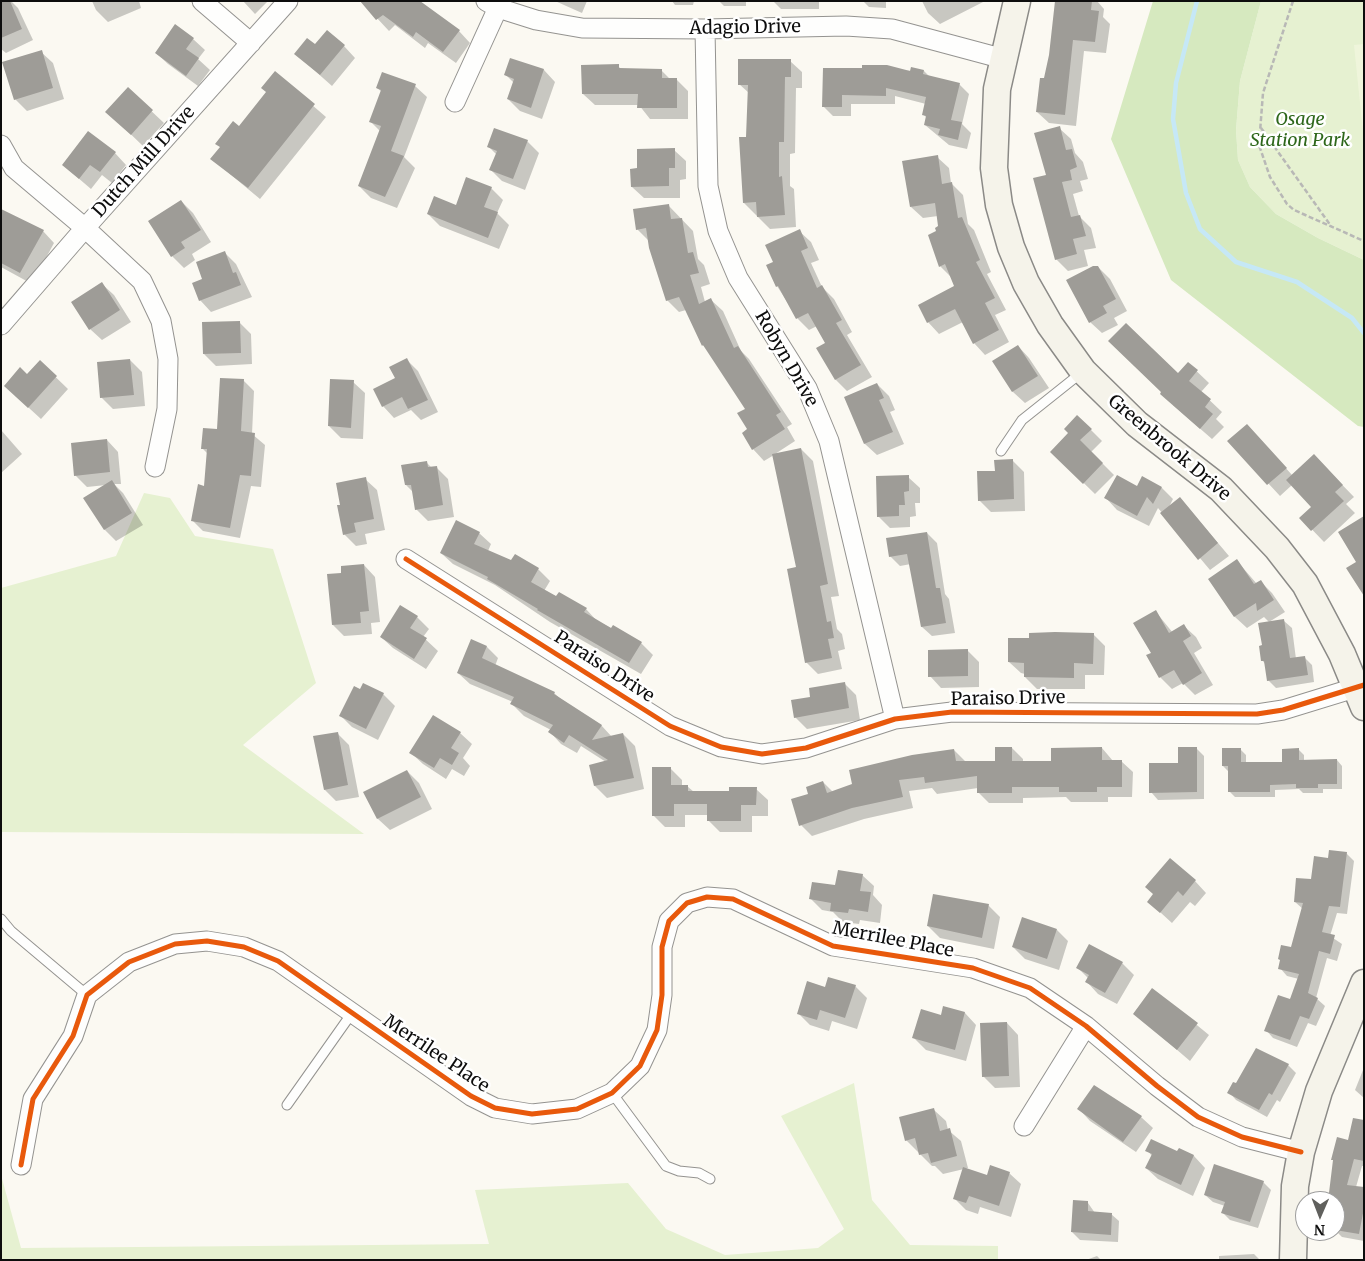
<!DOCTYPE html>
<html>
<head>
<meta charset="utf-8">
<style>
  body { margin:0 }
  #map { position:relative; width:1365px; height:1261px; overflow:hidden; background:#fbf9f2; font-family:Merriweather,serif }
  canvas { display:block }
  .frame { position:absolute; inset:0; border:2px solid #0d0d0d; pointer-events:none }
  .north { position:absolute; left:1295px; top:1191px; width:50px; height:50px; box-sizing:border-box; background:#fff; border:1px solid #9e9e9e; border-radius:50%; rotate:181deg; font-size:14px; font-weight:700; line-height:20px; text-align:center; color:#0d0d0d }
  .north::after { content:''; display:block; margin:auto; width:18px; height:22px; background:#60605d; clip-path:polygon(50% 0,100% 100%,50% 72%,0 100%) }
</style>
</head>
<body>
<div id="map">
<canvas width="1365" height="1261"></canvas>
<div class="frame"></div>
<div class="north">N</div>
</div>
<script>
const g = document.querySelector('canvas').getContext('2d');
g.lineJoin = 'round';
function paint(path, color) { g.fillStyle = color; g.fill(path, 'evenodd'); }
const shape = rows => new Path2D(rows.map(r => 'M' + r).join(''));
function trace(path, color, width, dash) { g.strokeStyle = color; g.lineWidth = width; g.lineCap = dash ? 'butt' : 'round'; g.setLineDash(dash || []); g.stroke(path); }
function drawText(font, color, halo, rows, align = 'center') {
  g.font = font + ' Merriweather,serif'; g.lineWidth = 5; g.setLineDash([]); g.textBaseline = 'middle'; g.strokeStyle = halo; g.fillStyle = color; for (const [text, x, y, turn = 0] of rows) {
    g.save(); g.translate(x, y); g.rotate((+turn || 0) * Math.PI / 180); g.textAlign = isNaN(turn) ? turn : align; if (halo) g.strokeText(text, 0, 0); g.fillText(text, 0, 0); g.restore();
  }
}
paint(shape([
  [1261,1,1364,1,1364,260,1318,238,1276,214,1250,187,1238,160,1236,130,1240,81],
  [144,493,170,498,195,536,273,549,316,683,243,745,364,834,1,832,1,588,116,556],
  [854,1083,872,1200,910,1245,998,1246,998,1260,1,1260,1,1175,21,1248,489,1244,475,1190,628,1183,666,1229,725,1255,818,1248,844,1229,781,1116]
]), '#e6f1d1');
paint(shape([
  [1153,1,1261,1,1240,81,1236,130,1238,160,1250,187,1276,214,1318,238,1364,260,1364,427,1358,426,1171,280,1111,139]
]), '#d6e9bf');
paint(shape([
  [1364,44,1364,142,1354,45]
]), '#eff5db');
paint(shape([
  [1,1,11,1,18,8,33,40,6,53,1,49],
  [92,1,139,1,141,8,108,22,96,10],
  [243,1,268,1,255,14],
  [361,1,459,31,470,43,456,63,428,43,425,48,395,25,389,31],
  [555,1,587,1,582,13],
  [672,1,694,1,693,5,675,5],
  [719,1,746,1,746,6,724,6],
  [773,1,819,1,819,9,781,9],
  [863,1,886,1,886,8,869,7],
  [922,1,985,1,940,24,928,13],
  [1056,1,1097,1,1104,9,1103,17,1110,24,1106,53,1084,51,1076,126,1049,123,1037,112,1050,55],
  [193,39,205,50,198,59,210,70,198,86,168,64,156,53],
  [315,46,344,46,355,58,332,86,296,54],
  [41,52,53,63,64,99,27,111,15,99],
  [511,59,544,70,555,82,542,119,520,111,508,99,514,83,506,75],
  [790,61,802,72,802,88,796,88,795,153,790,154,790,186,794,189,796,227,770,229,744,203,749,93,739,84],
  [618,66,622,70,661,70,671,80,677,80,688,91,688,119,650,119,639,105,595,105,583,94],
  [824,69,924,71,929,76,959,84,969,94,962,124,971,133,967,149,949,145,925,125,927,118,923,114,926,104,895,96,895,104,851,104,851,116,833,116,823,106],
  [275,73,326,117,260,199,212,159,268,93],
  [415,86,427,97,404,157,415,168,397,208,371,198,359,186,380,131,371,122,382,92,377,88],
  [128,89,164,123,143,146,119,123],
  [1059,128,1071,139,1075,153,1083,162,1088,179,1080,181,1083,191,1073,194,1079,216,1091,228,1096,248,1084,250,1088,266,1068,271,1056,259,1048,176],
  [527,141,539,153,525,190,502,181,491,170,497,155,488,146],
  [674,150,686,161,686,179,680,180,680,198,644,198,632,187,639,170],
  [115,153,126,165,112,183,102,175,91,189,63,165],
  [937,157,949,168,951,183,963,195,968,224,974,230,991,272,987,274,1006,310,995,315,1009,342,985,355,974,343,963,322,939,334,928,322,956,287,952,278,940,266,938,216,923,218,911,207],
  [491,188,503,200,497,213,509,225,499,249,440,226,428,214,456,206],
  [181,201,193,213,211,242,192,254,195,260,184,268,172,256],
  [668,205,693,231,698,259,704,265,710,284,701,287,705,302,711,300,723,311,741,351,749,359,792,424,787,427,795,441,775,454,801,449,813,461,839,596,831,597,837,629,842,634,845,649,838,651,842,669,818,674,806,662,797,568,774,455,764,461,753,449,746,409,709,352,703,345,686,310,679,312,667,300,650,242,637,229],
  [1,213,43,231,54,243,32,284,1,267],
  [799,231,811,242,819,260,811,263,822,287,834,299,852,332,847,335,872,377,847,391,836,380,827,343,817,326,809,330,798,319,777,286,775,263],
  [224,252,236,264,252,297,211,312,200,300],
  [1098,267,1110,279,1127,311,1114,318,1118,325,1102,333,1090,322],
  [102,284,114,295,131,322,102,340,90,329],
  [239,322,251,334,252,364,216,366,204,354],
  [1018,346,1029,358,1049,388,1025,403,1013,392,994,362],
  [130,360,142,372,145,406,113,409,101,397],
  [407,360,418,371,438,412,421,420,411,410,394,418,383,406],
  [40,362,68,389,41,419,17,397,27,376],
  [1188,363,1209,383,1201,392,1222,412,1216,419,1224,427,1212,439,1173,405,1178,375],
  [243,380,254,391,252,434,265,445,261,487,251,486,240,538,203,531,192,520,205,487,208,454,202,448,219,431],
  [353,382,365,393,363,439,341,438,329,426],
  [877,384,889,396,895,410,890,412,904,444,877,455,865,444,845,398],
  [1078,417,1102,441,1091,452,1114,475,1095,494,1052,452,1070,433],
  [1,430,22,454,1,473],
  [1258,437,1292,475,1325,467,1354,497,1346,504,1355,513,1324,542,1301,518,1313,507,1292,485,1280,496,1229,441],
  [107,440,118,452,121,484,114,484,123,493,143,525,116,541,105,530,85,498,106,485,87,487,75,475],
  [1012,460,1024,472,1025,511,991,512,979,500,996,472],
  [426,462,432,468,436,467,448,479,454,517,428,521,416,509,413,492,406,485],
  [908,477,920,488,920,503,915,503,916,516,910,517,910,527,890,528,878,516],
  [365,479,377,490,385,530,365,534,367,544,356,546,344,534,342,506],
  [1137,487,1162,488,1173,499,1169,507,1180,498,1229,556,1210,570,1158,508,1149,526,1117,510,1106,498],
  [479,533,491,544,488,551,512,561,515,556,538,569,550,581,544,591,586,609,597,621,641,643,653,655,641,674,550,622,495,585,453,564,441,553],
  [927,533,937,543,945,594,949,599,955,633,932,636,922,627,911,564,900,566,890,556],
  [1237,561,1257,584,1261,582,1272,593,1285,612,1269,622,1264,617,1247,628,1235,617,1210,579],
  [364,565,375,577,380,622,371,623,372,634,344,636,333,625,343,574],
  [1156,612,1173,633,1184,626,1196,637,1202,648,1194,653,1213,685,1195,695,1183,683,1172,689,1160,677,1148,656,1152,653],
  [417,617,429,629,423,637,438,651,426,669,393,648,381,637],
  [1284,621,1292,628,1296,659,1305,658,1312,665,1314,682,1276,688,1268,680,1266,665,1262,660],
  [1093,634,1105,646,1104,675,1085,675,1085,689,1037,689,1025,677,1025,674,1021,673,1009,662,1030,640],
  [472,641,487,647,498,658,495,666,554,693,563,701,601,725,612,737,623,734,635,746,644,789,607,798,595,786,591,766,606,762,581,746,577,753,561,744,550,732,551,730,524,716,512,704,513,702,470,684,458,673],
  [967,650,979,662,979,687,941,688,930,676],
  [844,683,856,695,860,720,807,729,795,717,812,698],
  [383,694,395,706,378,740,352,727,341,716],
  [337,733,349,745,359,797,336,801,325,790],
  [460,733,472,744,463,758,470,766,464,776,452,769,446,779,423,764,411,753],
  [1012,748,1023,759,1023,762,1052,762,1102,748,1113,761,1121,761,1133,772,1132,797,1108,797,1108,802,1071,802,1066,797,1023,798,1023,803,989,803,978,792,978,788,937,794,932,788,909,791,913,808,864,819,812,836,801,825,810,794,823,782,833,792,954,750,965,761,996,763],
  [1196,748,1204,756,1204,799,1158,800,1151,792],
  [1240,749,1246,755,1246,764,1283,763,1299,750,1304,755,1304,761,1337,760,1342,766,1342,789,1323,789,1323,793,1303,793,1299,789,1275,790,1275,797,1235,797,1230,792,1229,772,1223,766],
  [670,768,682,780,682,786,687,786,694,792,730,793,756,789,768,800,768,816,752,816,752,832,720,832,708,820,708,815,685,815,685,827,665,827,653,815],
  [407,771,419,783,432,809,390,830,378,819,365,792],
  [1346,853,1354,861,1347,914,1337,913,1330,936,1342,944,1337,961,1327,958,1316,998,1325,1006,1316,1026,1308,1023,1297,1047,1273,1038,1266,1030,1290,1000,1299,979,1287,976,1280,968,1292,948,1303,909,1295,902,1329,859],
  [862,875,874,886,873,895,882,905,880,923,860,920,859,924,843,922,833,912,822,910,811,899],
  [1195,881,1206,893,1195,906,1190,902,1172,923,1149,902],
  [988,905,1000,917,994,949,940,938,928,926],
  [1057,930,1068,941,1059,970,1025,959,1013,947],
  [1122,963,1134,975,1117,1004,1098,994,1087,982,1089,979,1078,968],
  [855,986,867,998,857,1029,832,1021,829,1031,810,1025,798,1013],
  [1153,989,1209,1035,1190,1061,1134,1013],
  [944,1007,965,1013,976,1025,966,1061,926,1050,914,1038,941,1016],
  [1007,1023,1018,1035,1020,1087,995,1088,984,1077],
  [1288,1065,1296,1073,1280,1102,1277,1100,1267,1117,1236,1100,1229,1092,1237,1085],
  [1363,1070,1364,1070,1364,1098,1355,1090],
  [1079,1109,1141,1117,1153,1128,1136,1152,1090,1121],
  [934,1110,946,1121,948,1130,961,1141,968,1168,964,1169,988,1176,1009,1173,1021,1184,1011,1217,980,1207,978,1214,966,1210,954,1198,964,1169,943,1174,935,1166,932,1166,906,1140],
  [1364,1122,1364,1166,1362,1166,1356,1187,1364,1189,1364,1241,1342,1237,1335,1230,1337,1210,1335,1201,1329,1201,1348,1141],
  [1147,1150,1178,1153,1179,1150,1194,1156,1205,1168,1193,1196,1158,1179,1146,1168,1152,1156],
  [1263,1182,1271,1190,1258,1228,1230,1220,1223,1213,1225,1206,1213,1202,1205,1195],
  [1088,1203,1095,1213,1111,1214,1119,1221,1118,1242,1080,1240,1072,1232],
  [1254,1254,1260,1260,1219,1260,1219,1256],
  [1097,1256,1101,1260,1086,1260]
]), '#0003');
trace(shape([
  [1197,1,1176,83,1173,119,1186,193,1200,229,1236,262,1297,282,1352,318,1364,333]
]), '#c6e8f6', 4.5);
paint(shape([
  [1,1,10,1,22,29,1,38],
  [360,1,420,1,460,30,443,52,416,32,413,37,383,15,376,20],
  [1055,1,1092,1,1091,10,1099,11,1095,42,1073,40,1065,115,1036,112,1040,78,1044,78,1049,55],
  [175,24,194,38,186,49,199,58,186,76,155,53],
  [327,30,345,45,320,75,294,54,307,38,315,44],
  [42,50,53,88,14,100,2,62],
  [510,58,544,69,531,108,507,99,514,79,504,75],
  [738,59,791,59,791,77,785,77,784,142,779,142,779,177,782,176,785,215,757,217,756,202,743,203,739,137,746,137,748,85,738,85],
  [619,64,619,68,662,69,662,78,677,78,677,108,637,108,638,94,582,94,581,65],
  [862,65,887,65,910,71,911,67,924,70,923,74,960,83,951,120,962,122,958,140,938,135,940,129,924,125,926,116,922,115,926,97,886,88,886,96,842,95,842,107,822,107,823,68,862,68],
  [275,71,315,104,248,188,210,159,220,147,215,144,233,121,239,126,266,92,261,88],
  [382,72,416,84,391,151,404,156,385,197,358,186,381,126,369,122,381,90,376,88],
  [128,87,153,110,131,135,105,112],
  [1060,126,1066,150,1072,149,1077,167,1070,170,1072,180,1062,182,1071,217,1080,215,1086,236,1073,239,1077,254,1055,260,1033,178,1046,175,1034,133],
  [494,128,528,140,513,179,489,170,497,151,487,147],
  [88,131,116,152,100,172,90,165,79,179,62,165],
  [675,148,675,168,669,168,669,186,631,187,630,169,637,168,637,149],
  [938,155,942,184,952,182,958,218,962,217,980,260,976,262,995,298,985,303,999,330,973,344,955,309,927,323,918,305,954,286,945,264,939,267,928,235,936,231,935,228,938,226,935,203,910,207,902,161],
  [466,177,492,187,484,207,498,212,488,238,427,214,434,196,456,205],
  [181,200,201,230,181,242,185,248,171,257,148,221],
  [669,204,671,219,682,218,688,253,693,252,699,273,690,275,699,304,711,298,734,348,738,346,781,412,776,415,785,429,752,450,742,433,747,429,737,413,745,409,703,345,702,346,679,297,666,301,649,248,646,228,636,230,633,209],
  [1,209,44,230,20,273,1,263],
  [800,229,808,248,801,251,817,288,822,285,842,320,836,323,861,365,835,380,816,348,825,343,808,313,796,319,778,286,776,287,766,265,773,262,765,245],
  [225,251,233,273,236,272,241,285,199,301,192,283,202,279,196,262],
  [1093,266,1098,266,1116,299,1103,306,1107,313,1089,323,1066,280],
  [102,282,120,310,89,330,71,302],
  [240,321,241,353,203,354,202,322],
  [1126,323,1178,373,1188,362,1198,370,1189,381,1211,399,1205,407,1213,414,1200,429,1160,394,1161,392,1108,341],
  [1018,345,1038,376,1012,392,992,361],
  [407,358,428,400,408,409,402,397,382,407,373,389,395,378,389,367],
  [130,359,134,395,100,398,97,362],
  [40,360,57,376,28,408,4,386,20,367,27,374],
  [220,378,244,379,241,431,255,433,251,476,240,475,230,528,191,521,198,484,204,486,207,449,201,449,203,428,217,429],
  [330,379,354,380,351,428,328,426],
  [877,383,884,398,879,400,893,432,864,444,844,397],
  [1077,415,1092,429,1080,440,1103,463,1083,484,1050,452,1068,433,1064,429],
  [1247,424,1287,468,1267,485,1227,441],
  [107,439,110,472,74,476,71,443],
  [801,448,828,584,820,586,827,622,831,621,834,638,828,639,832,658,805,663,787,569,796,567,772,454],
  [1314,454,1343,485,1335,492,1344,501,1311,531,1299,518,1311,507,1286,480],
  [1013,459,1014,499,978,501,977,471,995,471,994,460],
  [427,461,428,467,437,466,443,505,415,510,411,485,405,485,401,465],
  [909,475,909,491,904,492,905,505,899,505,899,516,877,517,876,476],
  [1117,475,1137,486,1142,476,1162,487,1153,504,1147,497,1137,516,1104,498],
  [366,477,374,519,354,523,356,532,343,535,337,505,340,505,336,483],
  [112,480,132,513,104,530,83,498],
  [1180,497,1218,543,1198,560,1160,513],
  [1364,516,1364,596,1346,568,1356,562,1338,532],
  [456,520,480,532,474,544,511,560,515,554,539,568,531,582,556,596,559,592,587,608,584,612,611,628,613,625,642,642,629,663,537,610,538,609,487,579,488,577,440,553],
  [927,532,936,588,940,588,946,623,921,627,907,554,889,557,886,538],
  [1237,559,1254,584,1261,580,1274,600,1257,611,1256,603,1234,617,1208,579],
  [364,564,369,611,360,612,361,623,332,625,327,574,341,573,341,566],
  [400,605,418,616,410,628,427,638,414,659,380,637],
  [1156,610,1169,633,1184,624,1191,636,1183,641,1202,673,1183,685,1174,670,1159,678,1146,655,1151,653,1133,623],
  [1284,619,1290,658,1305,656,1308,675,1267,681,1264,661,1261,661,1259,646,1262,645,1258,623],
  [1055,632,1094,633,1093,664,1074,663,1074,678,1024,677,1024,663,1008,662,1008,638,1029,638,1029,633],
  [471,639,487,646,482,658,555,692,554,694,602,725,592,740,623,733,634,778,594,786,589,765,608,760,569,735,564,743,548,732,553,725,510,704,514,697,457,673],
  [968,649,968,676,928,677,928,650],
  [845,682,849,708,794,718,791,700,810,697,809,688],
  [363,683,384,693,366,729,339,716,354,686,360,689],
  [433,715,461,732,451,748,459,753,452,765,440,758,434,768,409,753],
  [338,732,348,785,324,790,313,736],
  [995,747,1012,747,1012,761,1051,761,1051,748,1102,747,1102,760,1122,760,1122,787,1097,787,1097,792,1059,792,1059,787,1012,787,1012,793,977,793,977,776,925,783,924,777,899,780,903,797,852,808,799,826,791,799,808,794,806,787,823,781,827,793,852,784,849,770,912,755,954,749,956,761,995,761],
  [1178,747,1197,747,1197,792,1149,793,1149,763,1178,763],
  [1222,748,1241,748,1241,762,1282,762,1282,749,1299,748,1299,760,1337,759,1337,784,1318,784,1318,788,1296,788,1296,784,1270,785,1270,792,1228,792,1228,766,1222,766],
  [652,767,671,767,671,785,688,785,688,791,729,791,729,787,757,787,756,805,741,805,741,821,707,821,707,804,674,804,674,816,652,816],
  [407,770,421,797,377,819,363,792],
  [1329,850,1347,852,1340,907,1329,906,1322,932,1335,935,1330,954,1319,951,1308,993,1318,998,1309,1019,1300,1016,1290,1040,1264,1031,1278,995,1290,999,1299,974,1278,969,1280,960,1278,959,1281,945,1291,947,1303,903,1294,902,1296,878,1311,879,1314,856,1328,858],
  [1170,858,1196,880,1183,896,1178,891,1160,913,1147,902,1153,894,1145,887],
  [838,870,863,874,860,891,871,892,868,912,849,909,848,913,830,911,831,903,809,899,812,882,835,885],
  [933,894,989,904,982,938,927,926],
  [1022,917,1057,929,1047,959,1012,947],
  [1089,944,1123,962,1105,993,1085,982,1089,975,1076,968],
  [828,977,856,985,845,1018,820,1010,817,1020,797,1014,807,981,825,987],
  [1152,988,1198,1023,1177,1050,1133,1014],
  [943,1006,965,1012,955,1050,912,1038,921,1009,941,1015],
  [1007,1022,1009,1076,982,1077,980,1023],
  [1256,1048,1289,1064,1272,1095,1269,1093,1259,1110,1227,1093,1233,1082,1236,1083],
  [1094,1085,1142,1116,1123,1142,1077,1109],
  [934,1108,940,1131,950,1128,957,1156,931,1163,928,1153,919,1155,915,1138,905,1141,899,1117],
  [1353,1118,1364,1120,1364,1161,1354,1159,1347,1185,1364,1187,1364,1208,1359,1234,1335,1230,1337,1204,1335,1201,1328,1201,1333,1160,1331,1160,1337,1137,1348,1140],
  [1151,1139,1177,1151,1179,1148,1194,1155,1181,1185,1145,1168,1152,1154,1145,1151],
  [1214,1164,1264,1181,1250,1222,1221,1213,1225,1202,1204,1195],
  [990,1165,1010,1172,999,1206,969,1196,966,1203,953,1199,963,1167,987,1175],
  [1073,1200,1088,1201,1088,1211,1112,1213,1111,1235,1071,1232]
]), '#9e9c97');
const lane = shape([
  [1001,451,1022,420,1081,373],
  [1,919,11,931,87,995],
  [612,1093,666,1166,679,1171,699,1173,710,1179],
  [287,1105,352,1013]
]);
const street = shape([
  [202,1,251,43],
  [486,1,498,8,536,20,582,28,705,29,846,26,892,29,1004,59],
  [705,29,708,186,718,231,738,278,807,388,829,441,895,719],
  [455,102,501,1],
  [1,145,14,168,85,228,142,281,161,321,168,359,167,409,155,467],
  [1,325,85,228,288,1],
  [406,559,670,726,721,747,762,754,806,748,895,719,952,712,1257,714,1283,710,1364,685],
  [1024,1126,1086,1026],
  [21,1165,33,1099,73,1036,87,995,129,962,175,944,207,941,244,947,278,961,471,1096,495,1108,532,1114,577,1109,612,1093,640,1066,657,1030,662,995,662,947,669,921,687,903,707,897,733,899,833,946,973,968,1030,988,1086,1026,1157,1086,1198,1117,1242,1137,1301,1152]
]);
const secondary = shape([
  [1017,1,997,89,994,168,999,205,1011,247,1026,283,1050,325,1083,371,1137,424,1221,489,1277,548,1305,584,1342,654,1364,707],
  [1293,1260,1295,1186,1301,1152,1319,1091,1364,983]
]);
trace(lane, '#949390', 11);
trace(street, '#949390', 21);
trace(secondary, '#8b8a87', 29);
trace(shape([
  [1293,1,1263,93,1259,145,1270,177,1287,204,1294,210,1364,241],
  [1261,128,1331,226]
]), '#b8b8b6', 2.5, [5, 2.5]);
trace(lane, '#fefefd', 9);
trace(street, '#fefefd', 19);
trace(secondary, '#f5f3ea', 26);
trace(shape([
  [406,559,670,726,721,747,762,754,806,748,895,719,952,712,1257,714,1283,710,1364,685],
  [21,1165,33,1099,73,1036,87,995,129,962,175,944,207,941,244,947,278,961,471,1096,495,1108,532,1114,577,1109,612,1093,640,1066,657,1030,662,995,662,947,669,921,687,903,707,897,733,899,833,946,973,968,1030,988,1086,1026,1157,1086,1198,1117,1242,1137,1301,1152]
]), '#e8590c', 5);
drawText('18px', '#0d0d0d', '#fff', [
  ["Adagio Drive",745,28,-1],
  ["Dutch Mill Drive",144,162,-48],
  ["Robyn Drive",786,359,60],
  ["Greenbrook Drive",1169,448,40],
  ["Paraiso Drive",604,667,33],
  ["Paraiso Drive",1008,699,-1],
  ["Merrilee Place",893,940,11],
  ["Merrilee Place",436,1054,34]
]);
drawText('italic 18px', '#2e671b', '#fff', [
  ["Osage",1300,120],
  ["Station Park",1300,141]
]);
</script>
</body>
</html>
